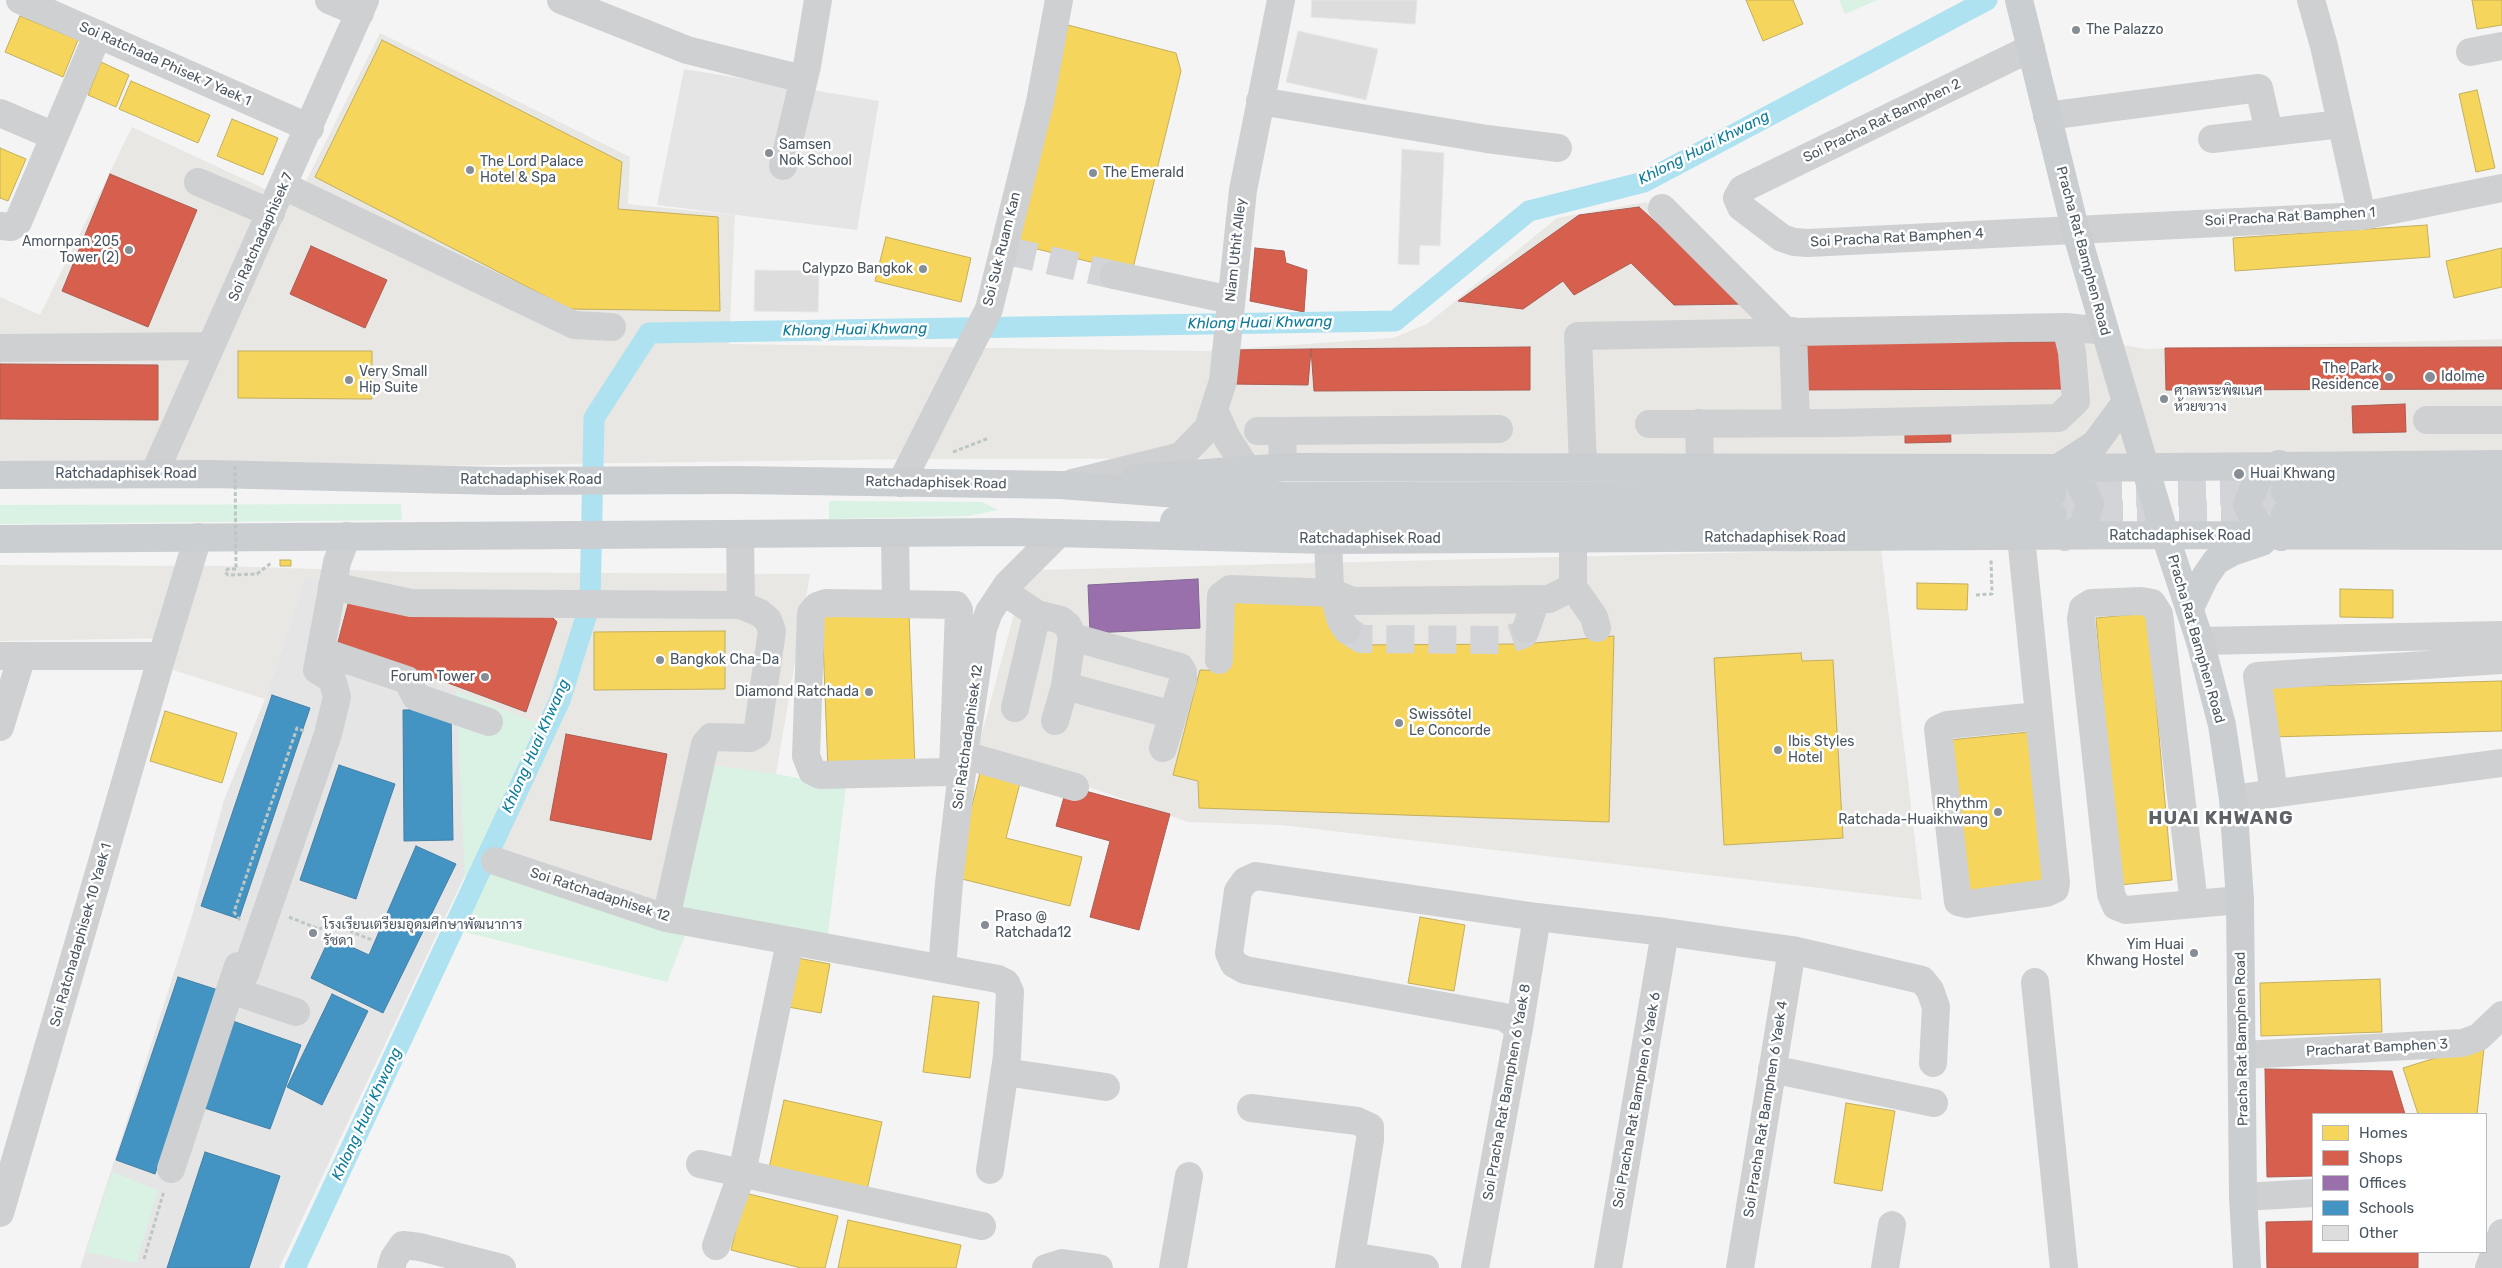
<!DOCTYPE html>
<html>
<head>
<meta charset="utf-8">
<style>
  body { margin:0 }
  #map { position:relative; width:2502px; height:1268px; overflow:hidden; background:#f4f4f4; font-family:Rubik,sans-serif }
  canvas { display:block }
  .legend { position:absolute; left:2312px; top:1113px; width:175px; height:140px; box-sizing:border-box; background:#fff; border:1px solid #b7bbc0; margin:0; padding:6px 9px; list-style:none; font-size:15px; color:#4a5661 }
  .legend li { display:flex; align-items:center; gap:10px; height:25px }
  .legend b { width:25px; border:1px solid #b7bbc0 }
</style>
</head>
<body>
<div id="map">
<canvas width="2502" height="1268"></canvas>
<ul class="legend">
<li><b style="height:14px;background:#f6d55c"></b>Homes</li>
<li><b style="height:14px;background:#d6604d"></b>Shops</li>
<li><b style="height:14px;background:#9970ab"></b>Offices</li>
<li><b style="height:14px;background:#4393c3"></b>Schools</li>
<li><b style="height:14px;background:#ddddde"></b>Other</li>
</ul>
</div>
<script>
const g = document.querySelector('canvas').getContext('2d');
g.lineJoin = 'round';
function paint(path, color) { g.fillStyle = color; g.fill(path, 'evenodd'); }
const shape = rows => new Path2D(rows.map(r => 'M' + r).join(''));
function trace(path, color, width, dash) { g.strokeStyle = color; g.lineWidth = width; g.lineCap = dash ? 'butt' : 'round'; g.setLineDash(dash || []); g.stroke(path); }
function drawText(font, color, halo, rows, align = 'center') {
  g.font = font + ' Rubik,Sarabun,sans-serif'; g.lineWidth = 5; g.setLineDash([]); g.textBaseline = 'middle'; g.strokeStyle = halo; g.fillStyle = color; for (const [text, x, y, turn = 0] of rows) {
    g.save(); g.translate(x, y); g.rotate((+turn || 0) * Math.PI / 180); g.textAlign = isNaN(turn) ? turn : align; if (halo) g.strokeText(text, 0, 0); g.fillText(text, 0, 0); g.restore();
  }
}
paint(shape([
  [380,33,630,157,628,204,735,215,729,344,1204,351,1393,338,1427,324,1557,218,1646,202,1768,323,2077,336,2145,349,2502,339,2502,456,907,459,345,467,0,468,0,297,40,315,132,127,295,203],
  [1881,549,1922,900,1281,825,1188,822,978,748,1021,588,1038,570],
  [0,565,223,566,410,572,810,574,776,774,712,766,672,931,474,860,537,723,332,643,305,578,265,699,173,670,178,638,0,641]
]), '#e8e7e3');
paint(shape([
  [684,69,879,101,857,230,657,205],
  [305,578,348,581,333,643,537,723,279,1268,80,1268,192,916,224,800,265,699]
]), '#e6e5e6');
paint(shape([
  [1839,0,1878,0,1845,14],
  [829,501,982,502,998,510,968,516,829,519],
  [401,504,402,520,0,524,0,505],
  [456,691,537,723,465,880],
  [712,765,776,774,846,787,828,934,678,906],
  [491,867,685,936,667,982,464,932],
  [112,1172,158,1190,136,1263,86,1252]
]), '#d9f2e3');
const homes = shape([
  [1746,0,1793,0,1803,24,1763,41,1746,0],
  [2472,0,2502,0,2502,25,2477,29,2472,0],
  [20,16,78,40,63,77,5,52,20,16],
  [1068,25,1176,53,1181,71,1132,272,1012,243,1068,25],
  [382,40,622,162,618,209,718,217,720,311,570,309,315,177,382,40],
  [101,62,129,75,116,107,88,95,101,62],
  [131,81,210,115,198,143,119,109,131,81],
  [2477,90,2495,168,2476,172,2459,94,2477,90],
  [232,119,278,138,263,175,217,156,232,119],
  [0,148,26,159,8,201,0,198,0,148],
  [2427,225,2430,257,2235,271,2233,238,2427,225],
  [886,237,971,258,961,302,875,281,886,237],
  [2502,248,2502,287,2454,298,2446,261,2502,248],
  [238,351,372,351,372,399,238,398,238,351],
  [280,560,291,560,291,566,280,566,280,560],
  [1917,583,1968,584,1967,610,1917,609,1917,583],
  [2340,589,2393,590,2393,618,2340,617,2340,589],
  [1231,594,1327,601,1331,627,1353,645,1524,644,1614,636,1609,822,1199,808,1198,781,1173,775,1200,670,1226,671,1231,594],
  [909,613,915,768,828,771,822,616,909,613],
  [2148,613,2172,880,2119,885,2096,618,2148,613],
  [725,631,725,689,594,690,594,632,725,631],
  [1801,653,1802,661,1833,660,1843,838,1724,845,1714,658,1801,653],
  [2502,681,2502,731,2270,737,2269,687,2502,681],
  [165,711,237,733,222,783,150,761,165,711],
  [2029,732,2046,884,1967,895,1949,740,2029,732],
  [980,773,1020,783,1006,838,1082,857,1070,906,954,877,980,773],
  [1420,917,1465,925,1454,991,1408,983,1420,917],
  [792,957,830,964,821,1013,783,1006,792,957],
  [2380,979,2382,1032,2261,1036,2260,983,2380,979],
  [933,996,979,1002,970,1078,923,1072,933,996],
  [2484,1048,2477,1114,2418,1114,2403,1068,2445,1055,2484,1048],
  [784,1100,882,1122,867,1190,769,1168,784,1100],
  [1846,1103,1895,1111,1882,1191,1834,1183,1846,1103],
  [745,1193,838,1216,825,1268,801,1268,731,1250,745,1193],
  [848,1220,961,1245,956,1268,838,1268,848,1220]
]);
paint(homes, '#f6d55c');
trace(homes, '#c2af5e', 1);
const shops = shape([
  [110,174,197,210,148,327,62,291,110,174],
  [1639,207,1746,304,1674,305,1631,263,1574,295,1563,281,1523,309,1458,301,1579,215,1639,207],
  [311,246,387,280,365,328,290,294,311,246],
  [1255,248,1284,251,1286,263,1307,270,1304,312,1250,301,1255,248],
  [2066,342,2066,389,1795,390,1795,343,2066,342],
  [1530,347,1530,390,1314,391,1311,349,1530,347],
  [2502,347,2502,389,2166,390,2165,348,2502,347],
  [1311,349,1308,385,1232,384,1231,350,1311,349],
  [0,364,158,365,158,420,0,419,0,364],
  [2405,404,2406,432,2353,433,2352,406,2405,404],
  [1950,416,1951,442,1905,443,1905,417,1950,416],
  [351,593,549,614,557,622,526,712,338,642,351,593],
  [566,734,667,754,651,840,550,820,566,734],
  [1067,786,1170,814,1139,930,1090,917,1110,841,1056,826,1067,786],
  [2265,1069,2392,1071,2405,1114,2313,1114,2313,1176,2267,1177,2265,1069],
  [2313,1221,2313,1252,2418,1252,2418,1268,2267,1268,2266,1222,2313,1221]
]);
paint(shops, '#d6604d');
trace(shops, '#ac5d53', 1);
const offices = shape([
  [1198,579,1200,628,1090,633,1088,585,1198,579]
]);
paint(offices, '#9970ab');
trace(offices, '#816895', 1);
const schools = shape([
  [272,695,310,708,239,919,201,906,272,695],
  [451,709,453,840,404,841,403,710,451,709],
  [339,765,395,784,356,899,300,880,339,765],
  [416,846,456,864,383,1013,311,978,330,937,369,955,416,846],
  [178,977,218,990,155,1174,116,1160,178,977],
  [332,994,368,1011,322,1105,287,1087,332,994],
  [227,1019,301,1045,270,1129,198,1106,227,1019],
  [205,1152,280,1176,249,1268,167,1268,205,1152]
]);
paint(schools, '#4393c3');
trace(schools, '#4581a6', 1);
trace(shape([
  [295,1268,560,700,590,604,594,418,649,333,1395,321,1529,211,1644,182,1987,0]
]), '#aee2f0', 21);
const building = shape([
  [1312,0,1417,0,1415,24,1311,17,1312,0],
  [1298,31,1378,49,1366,100,1286,82,1298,31],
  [1402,149,1444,153,1440,246,1420,245,1419,265,1398,264,1402,149],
  [755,270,819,271,818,312,754,311,755,270]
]);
paint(building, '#ddddde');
trace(building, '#e5e6e7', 1);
trace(shape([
  [1008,251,1114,275],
  [1347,630,1361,639,1507,640,1524,634,1526,629]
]), '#d2d4d7', 28, [28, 14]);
trace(shape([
  [2052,494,2285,491],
  [2053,515,2285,514]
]), '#d2d4d7', 28, [28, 14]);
trace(shape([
  [953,452,989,438],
  [236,569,228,569,225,572,228,575,257,574,271,563],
  [1976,595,1992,594,1991,559],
  [289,917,319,929,332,924,372,940],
  [240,920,234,912,297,728,306,732],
  [144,1259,164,1191]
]), '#bcc7c4', 3, [4, 2.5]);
trace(shape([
  [20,0,310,128],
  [329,0,360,13],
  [561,0,687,50,803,79],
  [2311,0,2324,46,2362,216],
  [2031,48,1742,189,1737,198,1741,207,1782,238,1794,242,1808,243,2362,216,2502,188],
  [2470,52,2502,46],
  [1260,101,1487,139,1558,148],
  [0,113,54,136],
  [2047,116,2259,88,2269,132],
  [2212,139,2341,124],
  [783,166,807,66,818,0],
  [198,182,271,213],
  [284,186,574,325,612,327],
  [1662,208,1785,331],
  [0,226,11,227,18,222,98,34],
  [1114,275,1231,300],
  [1793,331,1796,423],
  [0,348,211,346],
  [1215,412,1227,438,1247,469],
  [2427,420,2502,420],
  [1699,423,1700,467],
  [1649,424,1836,423,2058,418,2076,401,2072,352,2066,327],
  [1258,431,1282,431],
  [1583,466,1578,336,2066,327,2105,331],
  [1283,467,1282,431,1499,429],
  [154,474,365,0],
  [901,483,989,309,1040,102,1059,0],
  [1072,483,1181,456,1208,428,1223,381,1243,190,1281,0],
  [895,533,896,604,826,603,817,606,811,613,806,756,812,771,820,775,947,772,953,769,959,610,956,605,896,604],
  [2021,537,2056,883,2055,889,2046,893,1967,904,1958,902,1938,729,1947,725,2038,716],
  [1573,539,1573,587,1594,617,1597,628],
  [1328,540,1330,588,1333,593,1353,601,1549,599,1573,587],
  [332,586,411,603,741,605],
  [1003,591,1037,614,1015,708],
  [1037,614,1061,620,1068,626,1072,637,1065,686,1055,721],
  [1526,629,1536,600],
  [1072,637,1180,667,1183,672,1183,681,1163,748],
  [2200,641,2502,635],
  [321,651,407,680,416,697,489,722],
  [0,656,162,656,198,537],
  [1219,660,1221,596,1230,589,1333,593,1341,621,1347,630],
  [1065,686,1173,715],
  [0,727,22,656],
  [964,755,1075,787],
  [2274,793,2257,676,2502,660],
  [2233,799,2502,763],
  [495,861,666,918,998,979,1006,983,1010,992,1007,1056,990,1170],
  [2194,903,2159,614,2152,603,2141,601,2091,603,2083,608,2081,619,2111,894,2116,906,2126,910,2240,900],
  [666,918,705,744,711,737,750,738,757,734,772,631,768,620,760,613,741,605,740,534],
  [942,968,949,883,964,755,983,629,989,612,1007,585,1059,533],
  [2035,982,2064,1268],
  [233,983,245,974,328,734,337,697,332,679,317,670,337,562,347,536],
  [231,990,296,1012],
  [1519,1028,1504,1017,1245,970,1234,964,1229,953,1238,891,1245,881,1256,876,1537,917,1665,932,1792,950,1922,980,1930,990,1936,1007,1933,1063],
  [2243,1055,2463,1043,2479,1037,2502,1015],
  [1772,1069,1934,1103],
  [1005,1072,1106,1087],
  [1251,1108,1357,1121,1370,1127,1370,1140,1349,1268],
  [700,1164,982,1226],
  [171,1169,238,966],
  [2243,1197,2313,1193],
  [0,1213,162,656],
  [716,1246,742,1173,790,942],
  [1351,1256,1425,1268],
  [391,1268,394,1258,403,1245,420,1247,502,1268],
  [1046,1268,1062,1263,1099,1268],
  [1173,1268,1189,1176],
  [1475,1268,1519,1028,1537,917],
  [1608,1268,1665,932],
  [1740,1268,1792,950],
  [1885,1268,1892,1225],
  [2489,1268,2502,1233]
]), '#ced0d2', 28);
trace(shape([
  [2019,0,2075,228,2165,535,2200,641,2222,725,2233,799,2240,900,2243,1197,2247,1268],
  [2279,464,2258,478,2247,505,2258,526,2281,537],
  [2058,468,2095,444,2126,402],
  [2058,468,2078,480,2090,504,2083,527,2065,537],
  [0,475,212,474,498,481,737,480,1061,485,1204,496,2052,494],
  [1135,478,1287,467,2058,468,2502,464],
  [2285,491,2502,491],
  [2285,514,2502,513],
  [1174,521,1204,518,2053,515],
  [0,539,1014,532,1328,540,2165,535,2502,536],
  [2190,608,2205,577,2216,561,2232,552,2262,542]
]), '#caced1', 28);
trace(shape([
  [235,466,236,569]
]), '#bcc7c4', 3, [4, 2.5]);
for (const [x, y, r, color] of [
  [2076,30,5,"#868d94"],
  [769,153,5,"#868d94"],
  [470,170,5,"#868d94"],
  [1093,173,5,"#868d94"],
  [129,250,5,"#868d94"],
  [923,269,5,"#868d94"],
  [2389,377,5,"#868d94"],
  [2430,377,6,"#868d94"],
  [349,380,5,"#868d94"],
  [2164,399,5,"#868d94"],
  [2239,474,6,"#868d94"],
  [660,660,5,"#868d94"],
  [485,677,5,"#868d94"],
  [869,692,5,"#868d94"],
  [1399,723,5,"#868d94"],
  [1778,750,5,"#868d94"],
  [1998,812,5,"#868d94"],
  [985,925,5,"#868d94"],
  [313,933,5,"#868d94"],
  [2194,953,5,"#868d94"]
]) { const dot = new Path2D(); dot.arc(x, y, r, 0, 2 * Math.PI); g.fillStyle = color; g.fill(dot); trace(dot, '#fff', 2); }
drawText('14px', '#4a5661', '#fff', [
  ["The Palazzo",2086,30],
  ["Samsen",779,145],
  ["Nok School",779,161],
  ["The Lord Palace",480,162],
  ["Hotel & Spa",480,178],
  ["The Emerald",1103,173],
  ["Amornpan 205",119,242,"right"],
  ["Tower (2)",119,258,"right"],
  ["Calypzo Bangkok",913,269,"right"],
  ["The Park",2379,369,"right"],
  ["Residence",2379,385,"right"],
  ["Very Small",359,372],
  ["Hip Suite",359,388],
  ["Idolme",2441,377],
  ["ศาลพระพิฆเนศ",2174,391],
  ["ห้วยขวาง",2174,407],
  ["Huai Khwang",2250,474],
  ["Bangkok Cha-Da",670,660],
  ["Forum Tower",475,677,"right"],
  ["Diamond Ratchada",859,692,"right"],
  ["Swissôtel",1409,715],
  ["Le Concorde",1409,731],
  ["Ibis Styles",1788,742],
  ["Hotel",1788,758],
  ["Rhythm",1988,804,"right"],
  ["Ratchada-Huaikhwang",1988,820,"right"],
  ["Praso @",995,917],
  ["Ratchada12",995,933],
  ["โรงเรียนเตรียมอุดมศึกษาพัฒนาการ",323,925],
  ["รัชดา",323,941],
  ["Yim Huai",2184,945,"right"],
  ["Khwang Hostel",2184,961,"right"]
], 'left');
drawText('14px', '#4a5661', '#fff', [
  ["Soi Ratchada Phisek 7 Yaek 1",165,64,24],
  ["Soi Pracha Rat Bamphen 2",1882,121,-26],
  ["Soi Pracha Rat Bamphen 1",2290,217,-3],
  ["Soi Ratchadaphisek 7",261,237,-66],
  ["Soi Pracha Rat Bamphen 4",1897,238,-3],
  ["Soi Suk Ruam Kan",1002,249,-76],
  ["Niam Uthit Alley",1236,250,-84],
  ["Pracha Rat Bamphen Road",2083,251,75],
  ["Ratchadaphisek Road",126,474],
  ["Ratchadaphisek Road",531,480],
  ["Ratchadaphisek Road",936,483,1],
  ["Ratchadaphisek Road",2180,536],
  ["Ratchadaphisek Road",1775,538],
  ["Ratchadaphisek Road",1370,539],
  ["Pracha Rat Bamphen Road",2196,639,74],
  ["Soi Ratchadaphisek 12",968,737,-82],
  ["Soi Ratchadaphisek 12",600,895,18],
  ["Soi Ratchadaphisek 10 Yaek 1",81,935,-74],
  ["Pracha Rat Bamphen Road",2242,1039,-91],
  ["Pracharat Bamphen 3",2377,1048,-3],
  ["Soi Pracha Rat Bamphen 6 Yaek 8",1507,1092,-80],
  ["Soi Pracha Rat Bamphen 6 Yaek 6",1637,1100,-80],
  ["Soi Pracha Rat Bamphen 6 Yaek 4",1766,1109,-81]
]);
drawText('italic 15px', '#0c7c9b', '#fff', [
  ["Khlong Huai Khwang",1704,148,-27],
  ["Khlong Huai Khwang",1260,323,-1],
  ["Khlong Huai Khwang",855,330,-1],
  ["Khlong Huai Khwang",536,746,-66],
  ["Khlong Huai Khwang",367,1114,-65]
]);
g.letterSpacing = '1px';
drawText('bold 19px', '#5f6368', '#fff', [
  ["HUAI KHWANG",2221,819]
]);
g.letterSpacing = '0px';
</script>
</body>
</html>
